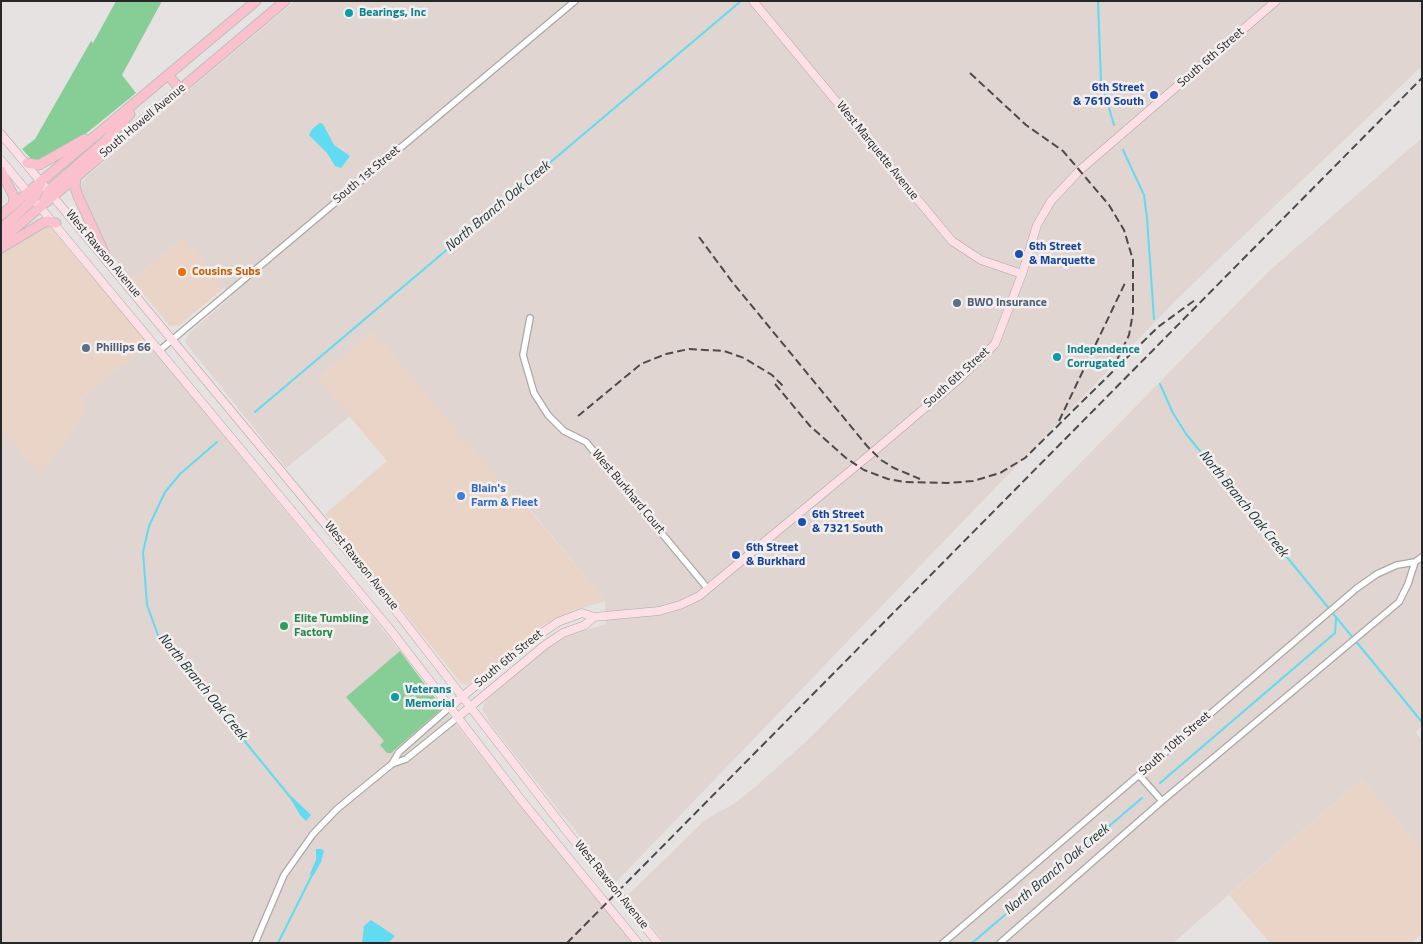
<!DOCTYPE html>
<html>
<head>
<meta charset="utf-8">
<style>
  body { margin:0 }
  #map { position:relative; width:1423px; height:944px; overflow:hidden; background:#e6e2e1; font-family:"Titillium Web",sans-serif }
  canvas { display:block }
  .frame { position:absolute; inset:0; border:2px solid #282727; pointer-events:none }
</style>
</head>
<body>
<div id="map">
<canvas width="1423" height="944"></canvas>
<div class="frame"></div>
</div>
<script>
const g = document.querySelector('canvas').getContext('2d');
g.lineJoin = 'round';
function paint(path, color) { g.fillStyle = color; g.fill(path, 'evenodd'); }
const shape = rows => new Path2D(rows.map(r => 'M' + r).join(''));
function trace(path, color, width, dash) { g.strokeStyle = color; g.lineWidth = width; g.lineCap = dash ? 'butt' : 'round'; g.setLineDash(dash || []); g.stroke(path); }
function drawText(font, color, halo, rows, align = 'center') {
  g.font = font + ' "Titillium Web",sans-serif'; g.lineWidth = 5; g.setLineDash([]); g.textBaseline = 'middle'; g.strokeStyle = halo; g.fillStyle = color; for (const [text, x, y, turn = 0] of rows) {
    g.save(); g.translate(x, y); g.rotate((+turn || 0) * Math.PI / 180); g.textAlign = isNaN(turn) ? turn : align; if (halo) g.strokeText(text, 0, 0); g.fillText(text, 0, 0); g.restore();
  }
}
paint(shape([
  [48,225,148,343,81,399,87,408,41,476,1,428,1,251],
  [183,237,224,288,180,325,170,326,132,280],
  [373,331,512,494,515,492,605,601,579,609,543,625,467,685,461,683,325,514,387,461,318,379],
  [1362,779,1422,850,1422,934,1411,943,1270,943,1229,895]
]), '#ead4c7');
paint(shape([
  [295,1,1422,1,1422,66,1178,298,616,882,493,727,482,709,486,699,546,649,570,635,606,624,605,601,516,492,512,495,373,331,318,379,350,416,286,468,185,342,189,333,231,297,183,237,132,280,107,249,80,191,82,182,87,176],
  [1422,138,1422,727,1415,732,1422,740,1422,850,1362,779,1173,943,665,943,627,896,705,820,735,803,755,787,810,738,1268,272],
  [148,343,400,651,441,706,632,943,1,943,1,428,41,475,87,408,81,399]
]), '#e0d5d0');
paint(shape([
  [116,1,162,1,122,75,136,93,83,136,42,162,33,161,22,149,35,139,91,41,93,43],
  [400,651,441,706,439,711,391,753,387,753,380,745,384,741,346,697]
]), '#87cd96');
paint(shape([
  [320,123,323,124,334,145,350,156,341,168,335,166,327,153,309,135,312,129],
  [291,796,311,815,306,821,300,815,290,798],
  [316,849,322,849,324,851,321,862,313,876,310,874,316,860],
  [371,920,395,936,388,943,362,943,364,926]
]), '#61dbf1');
trace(shape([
  [1098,1,1101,81,1114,125],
  [1123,150,1144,195,1147,218,1154,319],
  [1160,384,1173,413,1186,434,1422,722],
  [255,412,741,1],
  [217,442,180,474,165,492,149,526,143,552,147,605,158,635,291,798],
  [1160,783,1335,633,1336,619],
  [278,943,313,873],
  [972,943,1142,798]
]), '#61dbf1', 2);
const street = shape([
  [530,318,523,355,534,393,548,415,564,431,586,442,708,589],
  [160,350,575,1],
  [392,764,399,752,450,707],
  [1139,775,1162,801],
  [255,943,284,875,313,834,337,809,392,764,406,759,458,717],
  [943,943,1357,588,1377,574,1397,565,1415,562,1422,557],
  [1000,943,1162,801,1399,602,1408,584,1415,562]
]);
const secondary = shape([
  [753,1,952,241,981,260,1022,274],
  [1,134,379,589,568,833,658,943],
  [1,160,389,628,522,801,638,943],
  [450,707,526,644,558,622,582,613,594,617,659,611,680,605,699,596,873,452,959,379,995,344,1022,274,1037,225,1051,201,1080,170,1276,1],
  [458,717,545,645,563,633,585,625,594,617]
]);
const primary = shape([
  [168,75,181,90],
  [27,163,39,165,85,139],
  [1,171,14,197,13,205],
  [76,178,75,187,78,196,108,261],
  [43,204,49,190,104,142,130,114],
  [1,215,256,1],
  [1,229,35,198,41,183],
  [1,240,285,1],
  [1,248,41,224,47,221,56,223]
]);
trace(street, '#aba8a6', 8);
trace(secondary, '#aba8a6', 9);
trace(primary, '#bebebe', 11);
trace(street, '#fff', 5.5);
trace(secondary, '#fde0e6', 8);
trace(primary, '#fac0cc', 9);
trace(shape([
  [970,73,1026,125,1063,151,1109,205,1124,230,1133,260,1133,313,1129,335,1115,364],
  [699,237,733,283,867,446,881,460,894,468,920,479],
  [775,384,810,426,846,458,864,470,888,479,905,482,947,483,973,481,1000,473,1025,458,1158,327,1195,300],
  [578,416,641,364,666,354,689,349,724,351,744,358,772,375,784,387],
  [1059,421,1125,283],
  [567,943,1422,78]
]), '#4c4b4b', 2, [8, 4]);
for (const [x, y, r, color] of [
  [349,13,5,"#0f9aa8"],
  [1154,95,5,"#1a4fb4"],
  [1019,254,5,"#1a4fb4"],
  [182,272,5,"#e8710a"],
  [957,303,5,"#5c6f8a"],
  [86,348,5,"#5c6f8a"],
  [1057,357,5,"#0f9aa8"],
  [461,496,5,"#3f7fe0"],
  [802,522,5,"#1a4fb4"],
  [736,555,5,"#1a4fb4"],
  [284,626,5,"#2e9e5b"],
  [395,697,5,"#0f9aa8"]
]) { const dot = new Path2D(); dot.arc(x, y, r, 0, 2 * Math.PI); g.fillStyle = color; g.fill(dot); trace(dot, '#f3efee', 2); }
drawText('bold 12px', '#0d838f', '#f3efee', [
  ["Bearings, Inc",359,13],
  ["Independence",1067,350],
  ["Corrugated",1067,364],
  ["Veterans",405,690],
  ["Memorial",405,704]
], 'left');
drawText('12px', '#282727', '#f3efee', [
  ["South 6th Street",1211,58,-41],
  ["South Howell Avenue",143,121,-40],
  ["West Marquette Avenue",877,151,51],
  ["South 1st Street",367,175,-40],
  ["West Rawson Avenue",103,254,50],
  ["South 6th Street",957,378,-42],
  ["West Burkhard Court",628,492,50],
  ["West Rawson Avenue",361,566,51],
  ["South 6th Street",509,659,-39],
  ["South 10th Street",1175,744,-41],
  ["West Rawson Avenue",611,885,51]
]);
drawText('bold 12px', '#164399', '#f3efee', [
  ["6th Street",1144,88,"right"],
  ["& 7610 South",1144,102,"right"],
  ["6th Street",1029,247],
  ["& Marquette",1029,261],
  ["6th Street",812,515],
  ["& 7321 South",812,529],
  ["6th Street",746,548],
  ["& Burkhard",746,562]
], 'left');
drawText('bold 12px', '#c56008', '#f3efee', [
  ["Cousins Subs",192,272]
], 'left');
drawText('bold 12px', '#4e5e75', '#f3efee', [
  ["BWO Insurance",967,303],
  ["Phillips 66",96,348]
], 'left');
drawText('bold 12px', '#366cbe', '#f3efee', [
  ["Blain's",471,489],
  ["Farm & Fleet",471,503]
], 'left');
drawText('bold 12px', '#27864d', '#f3efee', [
  ["Elite Tumbling",294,619],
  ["Factory",294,633]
], 'left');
drawText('italic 14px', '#1d3337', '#f3efee', [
  ["North Branch Oak Creek",498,207,-40],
  ["North Branch Oak Creek",1243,504,51],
  ["North Branch Oak Creek",202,687,51],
  ["North Branch Oak Creek",1057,870,-40]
]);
</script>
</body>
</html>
